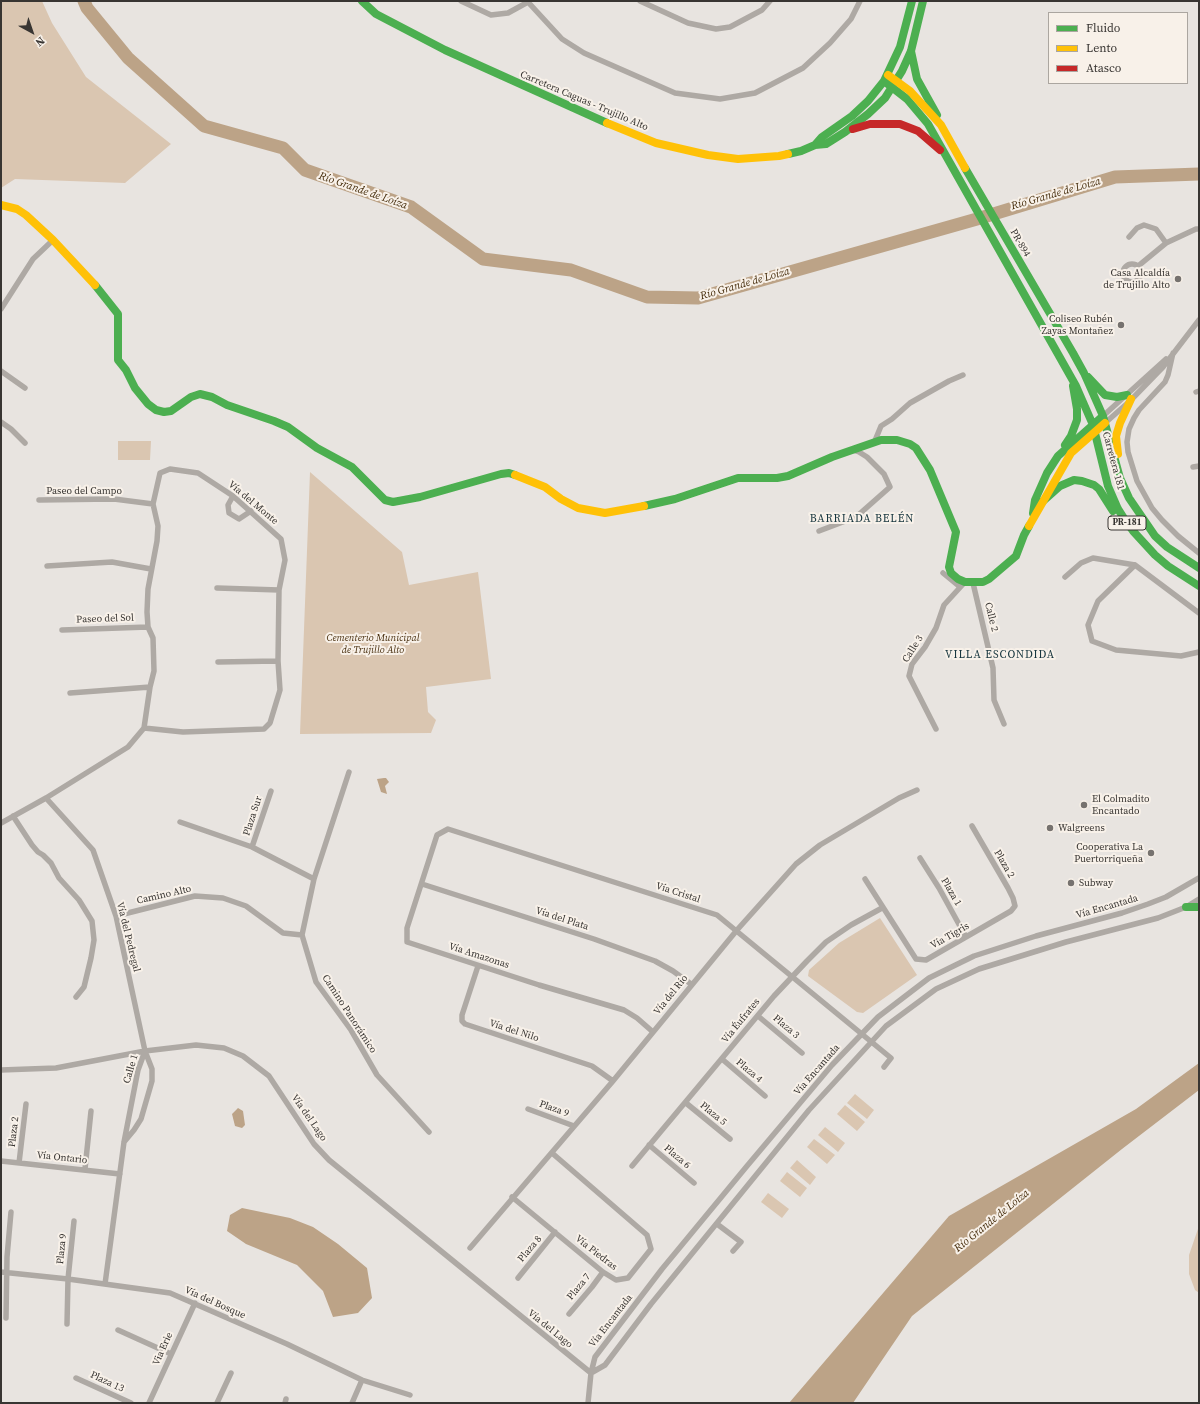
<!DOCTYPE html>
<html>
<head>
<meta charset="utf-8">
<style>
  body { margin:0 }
  #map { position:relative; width:1200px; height:1404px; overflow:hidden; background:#e8e4e0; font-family:"Source Serif 4",serif }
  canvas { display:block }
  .frame { position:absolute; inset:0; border:2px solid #383532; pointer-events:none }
  .legend { position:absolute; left:1048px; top:12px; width:140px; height:72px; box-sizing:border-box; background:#f8f1e9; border:1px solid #aba6a0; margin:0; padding:5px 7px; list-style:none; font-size:12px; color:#383532 }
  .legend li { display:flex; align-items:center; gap:8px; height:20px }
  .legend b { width:20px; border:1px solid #aba6a0 }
  .north { position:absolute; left:12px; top:12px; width:40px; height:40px; -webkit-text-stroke:3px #f8f1e9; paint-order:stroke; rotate:140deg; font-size:11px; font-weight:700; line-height:16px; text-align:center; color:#383532 }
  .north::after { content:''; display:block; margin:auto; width:14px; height:18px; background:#383532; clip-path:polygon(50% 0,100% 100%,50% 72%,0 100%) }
</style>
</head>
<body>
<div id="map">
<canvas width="1200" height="1404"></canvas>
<div class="frame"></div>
<ul class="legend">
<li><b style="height:5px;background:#4caf50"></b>Fluido</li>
<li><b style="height:5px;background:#ffc107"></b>Lento</li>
<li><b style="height:5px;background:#c62828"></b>Atasco</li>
</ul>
<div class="north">N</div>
</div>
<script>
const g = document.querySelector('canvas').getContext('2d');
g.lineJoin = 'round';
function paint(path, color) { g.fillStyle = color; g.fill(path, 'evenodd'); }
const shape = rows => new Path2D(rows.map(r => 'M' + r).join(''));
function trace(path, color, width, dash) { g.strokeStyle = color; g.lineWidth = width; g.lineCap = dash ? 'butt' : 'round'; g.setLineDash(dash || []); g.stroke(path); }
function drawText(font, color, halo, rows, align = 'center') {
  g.font = font + ' "Source Serif 4",serif'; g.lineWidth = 4; g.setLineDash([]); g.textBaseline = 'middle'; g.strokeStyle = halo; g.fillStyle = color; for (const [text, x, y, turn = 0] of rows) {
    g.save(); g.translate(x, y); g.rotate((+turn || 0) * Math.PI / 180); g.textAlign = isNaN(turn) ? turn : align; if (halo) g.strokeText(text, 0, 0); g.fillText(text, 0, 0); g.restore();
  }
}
paint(shape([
  [1,1,42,1,52,23,86,77,171,144,125,183,15,179,1,188],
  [118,441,151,441,150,460,118,460],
  [310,472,402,552,409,585,478,572,491,679,426,687,428,712,436,720,431,733,300,734],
  [880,918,917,975,863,1013,857,1012,808,976,809,970,839,943],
  [855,1094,874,1110,867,1119,847,1103],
  [845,1105,865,1122,857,1131,837,1114],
  [825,1127,845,1143,838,1152,818,1135],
  [814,1139,835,1155,827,1164,807,1147],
  [797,1160,816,1177,810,1185,790,1168],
  [787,1172,807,1188,800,1197,780,1181],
  [768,1193,789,1209,782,1218,761,1202],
  [1199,1226,1199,1293,1195,1290,1189,1274,1189,1255]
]), '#dac6b1');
paint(shape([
  [384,778,386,778,389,782,385,786,387,794,381,792,377,779],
  [1199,1063,1199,1090,1122,1149,912,1316,853,1403,789,1403,949,1216,1136,1109],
  [238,1108,243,1111,245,1125,242,1128,235,1126,232,1114],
  [242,1208,290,1218,313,1227,338,1244,367,1268,372,1298,358,1313,333,1317,323,1291,297,1265,246,1244,227,1231,230,1215]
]), '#bca387');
trace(shape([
  [84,1,87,8,128,58,204,126,283,148,305,170,411,207,483,259,571,270,647,297,698,298,977,219,1115,177,1199,174]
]), '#bca387', 13);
trace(shape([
  [461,1,491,15,508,13,528,2],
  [527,1,562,39,584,53,675,93,720,99,755,93,803,68,830,43,851,19,860,1],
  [640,1,688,23,716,29,730,27,762,10,770,1],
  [1129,237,1137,228,1144,225,1156,229,1166,243,1196,229,1199,229],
  '1123 273a9 9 0 1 1 18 0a9 9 0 1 1-18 0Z',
  [1138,266,1166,243],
  [1,309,33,259,53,240],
  [1173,353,1168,375,1165,382,1139,410,1134,418,1129,429,1127,442,1128,452,1137,481,1152,508,1162,520,1178,536,1199,553],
  [1,371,25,388],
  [1196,392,1199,391],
  [1103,416,1166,359],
  [1,422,11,429,25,443],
  [1105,423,1130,401,1163,367,1199,320],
  [874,443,881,426,892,419,910,403,949,381,963,375],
  [1193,467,1199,466],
  [233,496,228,505,229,513,239,519,251,511],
  [39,500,114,499,153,504],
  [819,531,856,517,890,487,884,474,867,457,859,452,853,450],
  [1135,565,1098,601,1088,625,1092,641,1116,650,1181,656,1199,652],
  [47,566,112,562,151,569],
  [943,573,960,587],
  [1065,577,1081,563,1093,558,1135,565,1199,613],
  [973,583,993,668,994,700,1004,724],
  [217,588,279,590],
  [62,630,148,627],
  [218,662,278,661],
  [70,693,150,687],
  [936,729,909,676,912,664,925,647,936,628,944,605,965,582],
  [349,772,314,879,302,935,316,982,351,1030,377,1075,429,1132],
  [46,798,93,850,116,916,145,1051,152,1069,152,1081,141,1119,134,1130,124,1142],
  [13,816,32,845,38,852,43,855,51,863,59,878,79,900,92,921,94,940,91,958,84,987,76,997],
  [180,822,252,847,314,879],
  [1,823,46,798,128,747,144,728,150,687,154,671,153,638,148,627,147,612,148,589,157,541,158,526,153,504,160,473,170,469,198,473,233,496,281,539,285,560,279,590,278,661,280,690,270,723,264,729,183,732,144,728],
  [252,847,271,791],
  [920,858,939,888,966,937],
  [865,879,916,959,926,960,1011,911,1015,906,1013,898,1008,888,972,826],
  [422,884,594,939,655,961,673,971,691,984],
  [116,916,195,896,223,898,246,906,283,933,302,935],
  [478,966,462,1015,462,1021,465,1024,592,1066,613,1081],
  [758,1016,802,1053],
  [653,1032,637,1018,624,1010,539,985,407,942,407,928,437,835,448,829,717,915,891,1058,884,1067],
  [722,1059,765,1096],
  [1,1070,56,1068,145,1051,196,1045,224,1048,243,1056,269,1076,314,1144,329,1160,591,1373],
  [686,1103,730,1139],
  [528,1109,574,1126],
  [649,1145,694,1183],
  [1,1161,120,1174],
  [19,1163,26,1104],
  [632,1166,774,996,807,961,826,942,851,925,882,908],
  [85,1169,91,1111],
  [512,1197,603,1272,616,1280,628,1278,651,1249,647,1235,552,1153],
  [717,1224,741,1242,733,1251],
  [470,1248,613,1081,737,930,796,864,820,845,899,798,917,790],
  [1,1272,68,1279,170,1293,287,1344,362,1380,410,1395],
  [518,1278,555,1232],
  [105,1284,124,1142,138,1070,145,1051],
  [569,1314,592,1287,603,1272],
  [6,1318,7,1257,11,1212],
  [67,1324,68,1279,74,1221],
  [118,1330,171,1354],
  [591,1373,605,1365,651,1304,809,1110,886,1026,936,989,979,969,1066,942,1158,918,1186,907,1199,899],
  [76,1378,131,1403],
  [149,1403,195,1303],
  [217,1403,231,1373],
  [285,1403,286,1399],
  [352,1403,362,1380],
  [588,1403,591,1373,595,1357,662,1269,747,1166,832,1065,878,1017,929,978,974,956,1036,936,1122,913,1148,904,1166,897,1199,878]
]), '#aea9a4', 5.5);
trace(shape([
  [362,1,376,14,445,50,607,123],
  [911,51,917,79,937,115],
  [884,81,907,99,928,124,1076,386,1093,425],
  [815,145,822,137,852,116,868,101,884,81,900,47,912,1],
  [788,154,801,151,815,145,826,144,845,132,868,114,885,98,902,71,911,51,923,1],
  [965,168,1073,353,1084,373,1103,416,1058,456,1047,473,1035,500,1033,513],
  [95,285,118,314,118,360,126,370,135,388,148,404,156,410,164,412,171,411,191,397,200,394,212,397,227,405,274,421,288,427,317,448,352,467,385,500,393,502,420,497,501,474,509,473,515,475],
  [1088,377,1105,395,1117,397,1127,395],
  [1103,416,1120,478,1129,498,1155,536,1167,547,1199,568],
  [1093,425,1108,486,1118,509,1125,520,1133,531,1155,555,1168,566,1199,586],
  [1065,445,1071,436,1077,420,1077,409,1073,386],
  [1042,502,1060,486,1074,480,1082,481,1094,485,1099,489,1113,511],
  [644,506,675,499,738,478,777,478,788,476,832,457,881,440,897,440,910,444,916,448,930,470,956,532,949,567,951,573,958,579,965,582,983,582,989,579,1016,556,1024,535,1029,526],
  [1186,907,1199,907]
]), '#4caf50', 8);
trace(shape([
  [888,75,910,91,941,125,965,168],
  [607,123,656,143,708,155,738,159,779,156,788,154],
  [1,205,17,209,26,215,53,240,95,285],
  [1118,454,1116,436,1120,423,1131,399],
  [515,475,545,487,561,499,578,508,605,513,644,506],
  [1029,526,1071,453,1105,423]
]), '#ffc107', 8);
trace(shape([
  [853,129,870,124,900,124,918,131,940,150]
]), '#c62828', 8);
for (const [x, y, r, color] of [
  [1178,279,4,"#76726f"],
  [1121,325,4,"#76726f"],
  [1084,805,4,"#76726f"],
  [1050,828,4,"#76726f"],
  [1151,853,4,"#76726f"],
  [1071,883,4,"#76726f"]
]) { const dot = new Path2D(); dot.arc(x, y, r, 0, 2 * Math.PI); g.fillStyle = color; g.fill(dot); trace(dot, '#f8f1e9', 1.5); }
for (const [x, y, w] of [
  [1127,523,38]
]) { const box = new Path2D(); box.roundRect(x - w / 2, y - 7, w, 14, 3); g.fillStyle = '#f8f1e9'; g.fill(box); trace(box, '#383532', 1); }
drawText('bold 9px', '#383532', null, [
  ["PR-181",1127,523]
]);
drawText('10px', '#383532', '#f8f1e9', [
  ["Carretera Caguas - Trujillo Alto",584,101,23],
  ["PR-894",1020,243,60],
  ["Carretera 181",1113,461,75],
  ["Paseo del Campo",84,491],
  ["Vía del Monte",253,503,40],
  ["Calle 2",991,617,76],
  ["Paseo del Sol",105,619,-2],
  ["Calle 3",913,649,-58],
  ["Plaza Sur",253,816,-72],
  ["Plaza 2",1004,864,60],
  ["Plaza 1",951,892,60],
  ["Vía Cristal",678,893,18],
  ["Camino Alto",164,895,-13],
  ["Vía Encantada",1107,907,-16],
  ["Vía del Plata",562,919,18],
  ["Vía Tigris",950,936,-30],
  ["Vía del Pedregal",128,937,76],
  ["Vía Amazonas",479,956,18],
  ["Vía del Río",671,995,-51],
  ["Camino Panorámico",349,1014,57],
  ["Vía Éufrates",741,1021,-51],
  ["Plaza 3",786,1027,40],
  ["Vía del Nilo",514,1031,18],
  ["Calle 1",131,1069,-74],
  ["Vía Encantada",817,1070,-49],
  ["Plaza 4",749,1071,40],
  ["Plaza 9",554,1109,20],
  ["Plaza 5",713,1114,39],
  ["Vía del Lago",309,1118,55],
  ["Plaza 2",14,1132,-83],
  ["Plaza 6",677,1157,40],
  ["Vía Ontario",62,1158,6],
  ["Plaza 9",62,1249,-84],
  ["Plaza 8",530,1249,-50],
  ["Vía Piedras",596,1253,38],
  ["Plaza 7",579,1287,-51],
  ["Vía del Bosque",215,1303,24],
  ["Vía Encantada",611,1321,-52],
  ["Vía del Lago",550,1329,39],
  ["Via Erie",163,1349,-66],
  ["Plaza 13",107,1382,25]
]);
drawText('10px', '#383532', '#f8f1e9', [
  ["Casa Alcaldía",1170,273],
  ["de Trujillo Alto",1170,285],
  ["Coliseo Rubén",1113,319],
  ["Zayas Montañez",1113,331],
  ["El Colmadito",1092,799,"left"],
  ["Encantado",1092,811,"left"],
  ["Walgreens",1058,828,"left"],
  ["Cooperativa La",1143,847],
  ["Puertorriqueña",1143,859],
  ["Subway",1079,883,"left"]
], 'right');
drawText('italic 10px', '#4b3212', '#f8f1e9', [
  ["Cementerio Municipal",373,638],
  ["de Trujillo Alto",373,650]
]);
drawText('italic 11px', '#452c0b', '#f8f1e9', [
  ["Río Grande de Loíza",363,191,19],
  ["Río Grande de Loíza",1056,194,-16],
  ["Río Grande de Loíza",745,284,-16],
  ["Río Grande de Loíza",992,1221,-39]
]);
g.letterSpacing = '1px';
drawText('11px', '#14333c', '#f8f1e9', [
  ["BARRIADA BELÉN",862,519],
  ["VILLA ESCONDIDA",1000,655]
]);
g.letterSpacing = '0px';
</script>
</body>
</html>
